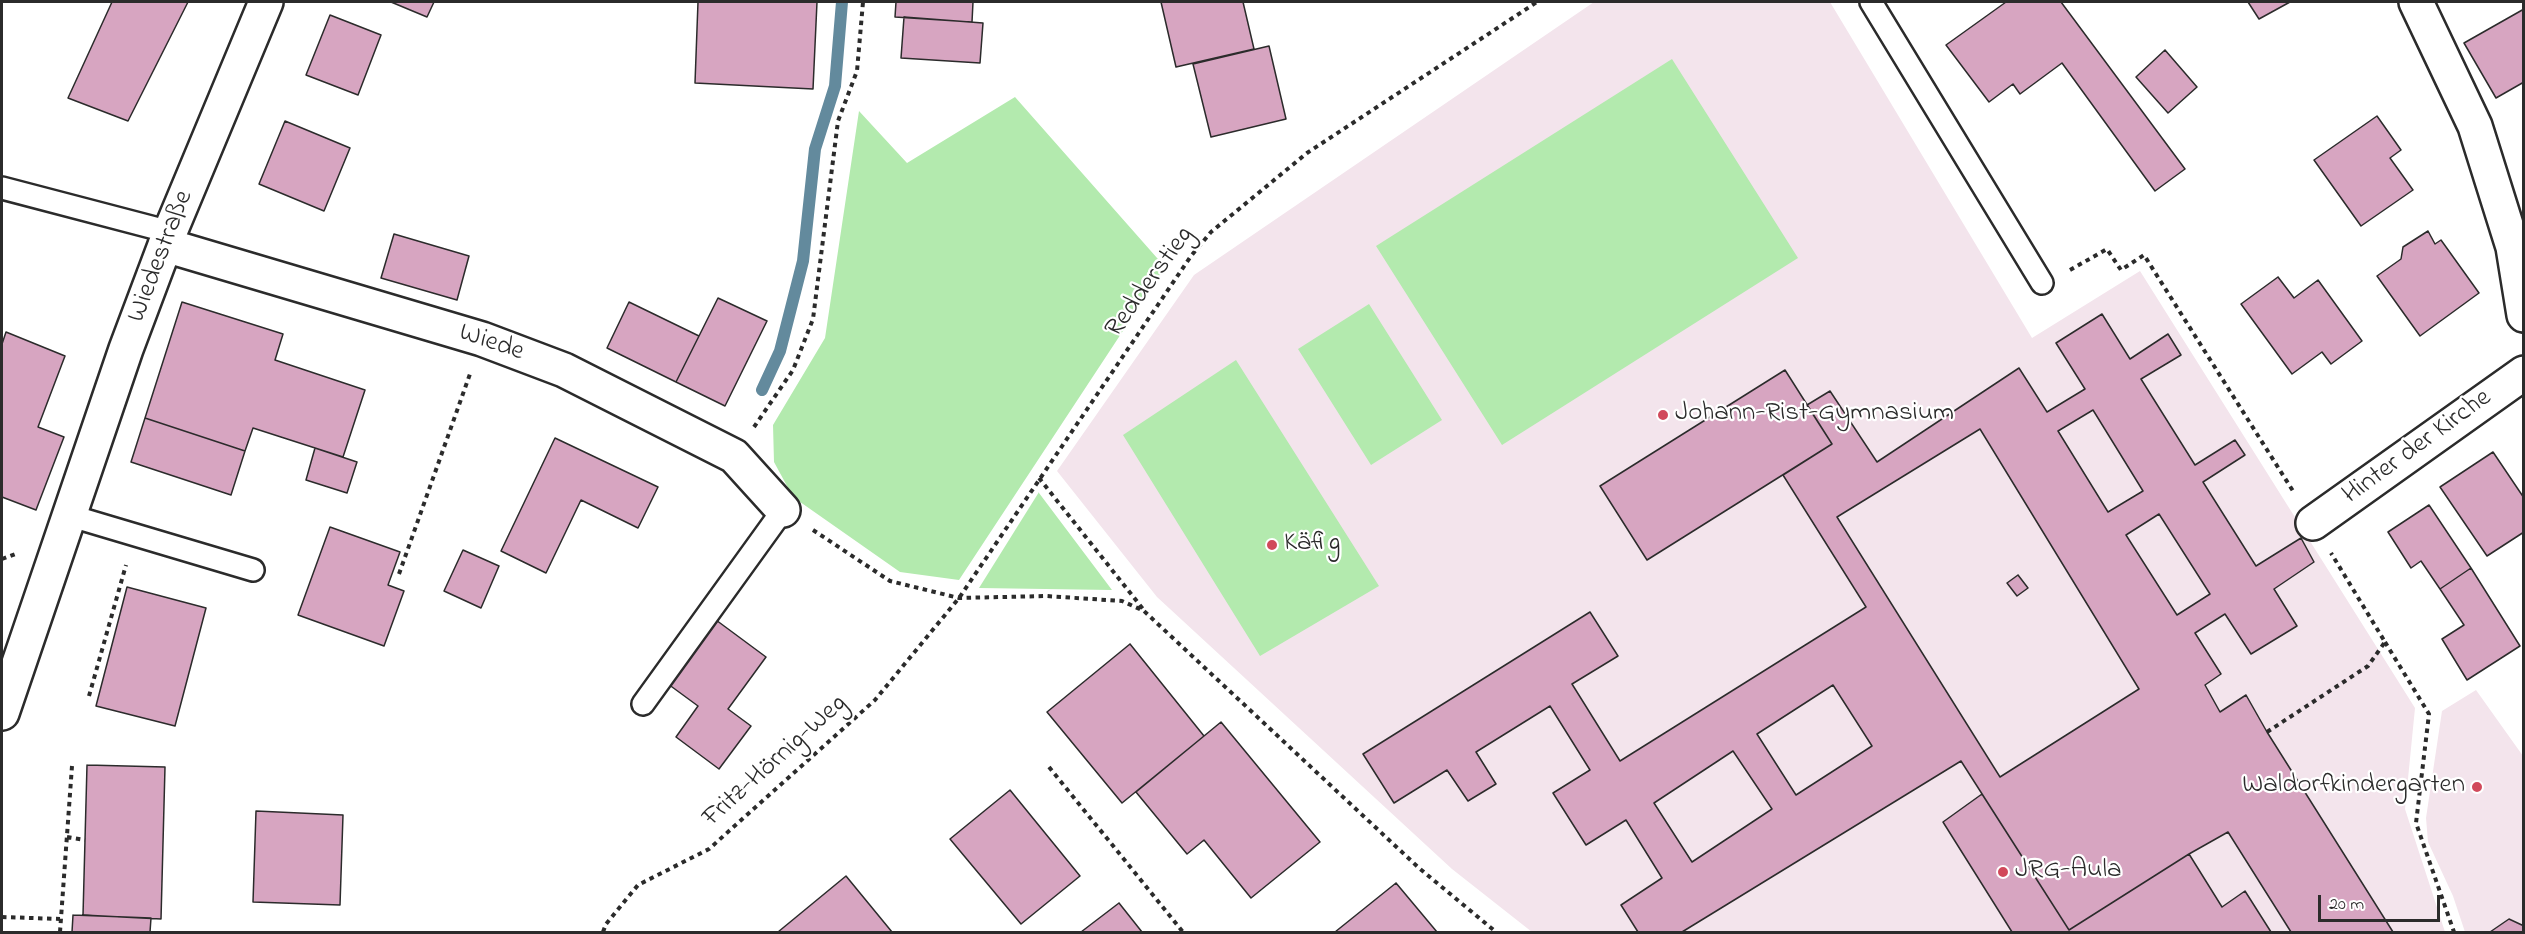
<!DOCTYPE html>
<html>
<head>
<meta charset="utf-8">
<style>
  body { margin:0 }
  #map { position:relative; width:2525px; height:934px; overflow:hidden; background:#fff; font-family:"Indie Flower",sans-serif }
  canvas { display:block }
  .frame { position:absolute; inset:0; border:3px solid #2b2b2b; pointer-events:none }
  .scale { position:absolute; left:2318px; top:895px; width:122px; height:27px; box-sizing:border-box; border:3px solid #2b2b2b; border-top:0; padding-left:8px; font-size:18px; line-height:21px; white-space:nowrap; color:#2b2b2b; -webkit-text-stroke:4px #fff; paint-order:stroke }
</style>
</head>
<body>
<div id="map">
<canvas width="2525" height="934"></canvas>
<div class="frame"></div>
<div class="scale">20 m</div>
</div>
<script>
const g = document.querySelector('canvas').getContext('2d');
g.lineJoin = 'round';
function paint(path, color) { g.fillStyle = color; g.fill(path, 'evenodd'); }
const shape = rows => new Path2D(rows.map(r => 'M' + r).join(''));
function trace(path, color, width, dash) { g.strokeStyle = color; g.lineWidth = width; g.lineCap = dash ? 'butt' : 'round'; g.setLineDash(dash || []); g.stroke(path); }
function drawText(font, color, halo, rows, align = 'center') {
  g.font = font + ' "Indie Flower",sans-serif'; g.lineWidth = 4.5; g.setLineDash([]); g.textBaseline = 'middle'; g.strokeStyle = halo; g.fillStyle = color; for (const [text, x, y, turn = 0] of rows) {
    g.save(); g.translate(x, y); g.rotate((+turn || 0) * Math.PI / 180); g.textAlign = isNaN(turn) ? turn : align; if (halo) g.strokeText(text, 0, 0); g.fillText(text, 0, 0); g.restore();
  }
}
paint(shape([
  [1594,2,1830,2,2032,338,2140,271,2415,708,2405,809,2445,932,1532,932,1452,869,1157,597,1057,471,1194,275],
  [2476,690,2523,756,2523,932,2465,932,2453,896,2428,842,2426,818,2442,711]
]), '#f3e4ec');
paint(shape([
  [1672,59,1798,258,1502,445,1376,246],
  [1015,97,1165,267,959,580,900,572,793,497,774,462,773,425,825,338,859,111,907,163],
  [1369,304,1442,420,1371,465,1298,349],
  [1236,360,1379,586,1260,656,1123,435],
  [1039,492,1039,493,1112,590,979,588]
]), '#b3eaae');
trace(shape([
  [762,390,780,351,803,261,815,149,835,86,842,2]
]), '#638a9d', 12);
const building = shape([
  [112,2,188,2,128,121,68,98,112,2],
  [391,2,434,2,427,17,391,2],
  [698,2,817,2,813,89,695,83,698,2],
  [896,2,973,2,972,22,895,17,896,2],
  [1161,2,1243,2,1254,49,1176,67,1161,2],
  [2006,2,2061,2,2185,169,2155,191,2062,63,2020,94,2013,84,1989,102,1946,45,2006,2],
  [2248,2,2290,2,2259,19,2248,2],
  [2524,9,2524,82,2496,98,2464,43,2524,9],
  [330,15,381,35,358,95,306,75,330,15],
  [904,17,983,23,980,63,901,58,904,17],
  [1269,46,1286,119,1211,137,1193,64,1269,46],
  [2165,50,2197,87,2168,113,2136,77,2165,50],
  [2377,116,2401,150,2390,158,2413,190,2361,226,2314,160,2377,116],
  [285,121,350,148,324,211,259,184,285,121],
  [2428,231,2435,244,2441,240,2479,293,2420,336,2377,276,2401,259,2403,247,2428,231],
  [394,234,469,256,457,300,381,278,394,234],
  [2278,277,2294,298,2318,280,2362,341,2331,364,2322,352,2292,374,2241,304,2278,277],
  [718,298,767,321,725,406,676,382,718,298],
  [182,302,283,334,275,360,365,390,343,457,253,428,245,451,145,418,182,302],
  [629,302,699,336,676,382,607,348,629,302],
  [2102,314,2130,359,2168,334,2181,355,2141,379,2195,465,2235,440,2245,455,2203,482,2256,566,2301,538,2314,562,2274,589,2297,626,2251,654,2225,614,2195,633,2221,674,2205,685,2220,712,2246,695,2267,732,2393,932,2291,932,2228,832,2189,854,2069,930,1961,761,1682,932,1638,932,1621,905,1662,878,1626,820,1586,845,1553,793,1590,770,1550,706,1476,752,1496,784,1468,801,1447,770,1394,803,1363,754,1590,612,1618,656,1572,684,1620,761,1866,607,1783,475,1832,444,1807,405,1830,391,1877,462,2019,368,2047,412,2085,389,2056,343,2102,314],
  [2093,410,2143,491,2108,512,2058,431,2093,410],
  [1980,429,2139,689,2000,777,1837,517,1980,429],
  [2159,514,2210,594,2177,615,2126,535,2159,514],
  [1833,685,1872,746,1796,795,1757,734,1833,685],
  [1733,751,1772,809,1692,862,1654,803,1733,751],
  [6,332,65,356,38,427,64,437,36,510,2,497,2,344,6,332],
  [1785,370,1832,444,1647,560,1600,486,1785,370],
  [145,418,245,451,231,495,131,462,145,418],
  [555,438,658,487,638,528,581,500,546,573,501,551,555,438],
  [315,448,357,462,347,493,306,480,315,448],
  [2493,452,2524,498,2524,532,2487,556,2440,487,2493,452],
  [2429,505,2471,568,2440,589,2421,561,2411,568,2388,532,2429,505],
  [330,527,400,552,388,585,404,591,384,646,298,615,330,527],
  [463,550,499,566,481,608,444,591,463,550],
  [2471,568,2520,646,2467,680,2442,639,2464,625,2440,589,2471,568],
  [2018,575,2028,588,2017,596,2007,583,2018,575],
  [127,587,206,608,175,726,96,706,127,587],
  [716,620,766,657,728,709,751,726,719,769,676,737,698,706,668,684,716,620],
  [1130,644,1204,736,1122,803,1047,712,1130,644],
  [1221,722,1320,842,1251,898,1204,840,1187,854,1136,792,1221,722],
  [87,765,165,767,161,919,83,915,87,765],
  [1010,790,1080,876,1021,924,950,839,1010,790],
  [1982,794,2069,930,2189,854,2222,907,2245,891,2271,932,2012,932,1943,822,1982,794],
  [256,811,343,815,340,905,253,902,256,811],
  [846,876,892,932,778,932,846,876],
  [1396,883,1437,932,1335,932,1396,883],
  [1119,903,1142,932,1081,932,1119,903],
  [73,915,151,918,150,932,72,932,73,915],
  [2509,919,2524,926,2524,932,2490,932,2509,919]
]);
paint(building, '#d7a5c1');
trace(building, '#2b2b2b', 1.5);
const service = shape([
  [1871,2,2042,283],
  [2,188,170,232],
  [68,515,253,570],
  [643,704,783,510]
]);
const minor = shape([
  [2416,2,2475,126,2513,247,2524,315],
  [165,245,482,339,564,370,734,456,783,510],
  [2313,523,2524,373],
  [2,713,126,349,170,232,266,2]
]);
trace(service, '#2b2b2b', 26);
trace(minor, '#2b2b2b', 38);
trace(shape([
  [2070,270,2107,249,2121,270,2144,255,2293,491],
  [754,427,793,370,813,319,838,121,857,71,863,2],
  [1039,478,1143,609],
  [813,530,890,581,959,598,1046,596,1122,601,1144,611,1419,868,1496,932],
  [2,559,18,553],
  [399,574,470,374],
  [2385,642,2429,714,2416,823,2454,932],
  [89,696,126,565],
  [2267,732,2368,666,2385,642,2331,553],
  [1049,767,1183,932],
  [67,837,85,840],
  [2,917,60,919],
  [60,932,72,766],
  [603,932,606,924,638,885,709,849,875,700,959,598,1191,256,1211,232,1307,153,1537,2]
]), '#2b2b2b', 4, [4.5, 4.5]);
trace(service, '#fff', 21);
trace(minor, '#fff', 33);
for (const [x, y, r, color] of [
  [1663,415,6,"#d1495b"],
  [1272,545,6,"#d1495b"],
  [2477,787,6,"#d1495b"],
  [2003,872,6,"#d1495b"]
]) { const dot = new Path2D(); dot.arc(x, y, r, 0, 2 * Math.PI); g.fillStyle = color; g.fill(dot); trace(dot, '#fff', 2); }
drawText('27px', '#2b2b2b', '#fff', [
  ["Wiedestraße",162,257,-69],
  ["Redderstieg",1151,283,-54],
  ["Wiede",491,344,19],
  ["Hinter der Kirche",2418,448,-36],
  ["Fritz-Hörnig-Weg",776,762,-42]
]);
drawText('27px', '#2b2b2b', '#fff', [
  ["Johann-Rist-Gymnasium",1675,415],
  ["Käfig",1284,545],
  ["Waldorfkindergarten",2465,787,"right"],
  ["JRG-Aula",2015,872]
], 'left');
</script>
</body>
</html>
